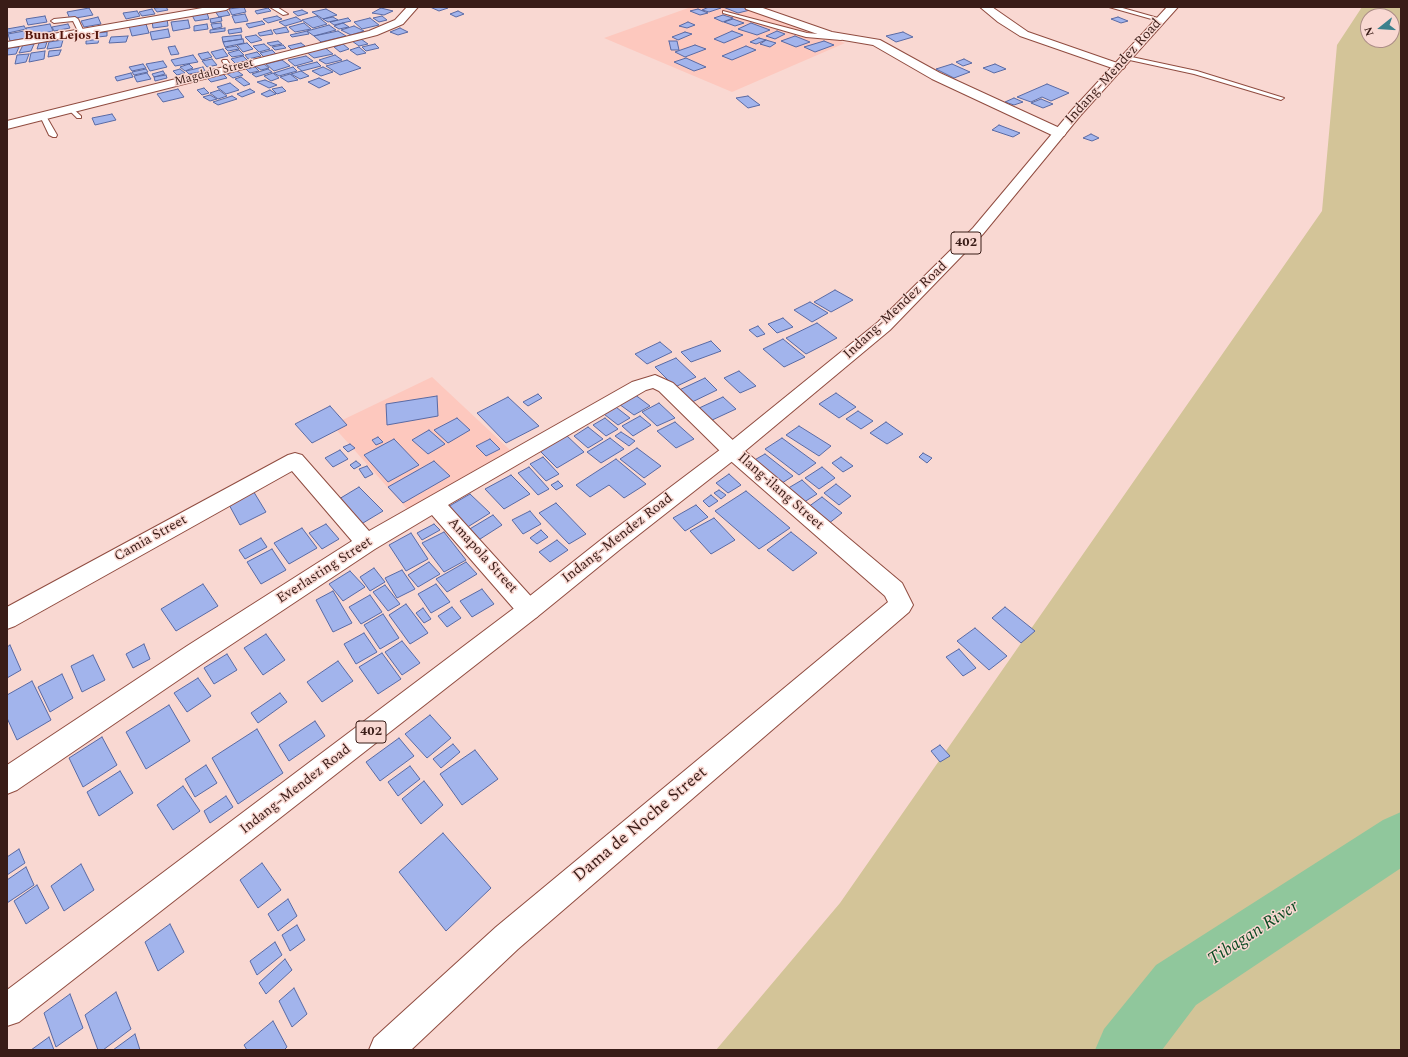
<!DOCTYPE html>
<html>
<head>
<meta charset="utf-8">
<style>
  body { margin:0 }
  #map { position:relative; width:1408px; height:1057px; overflow:hidden; background:#f9d8d2; font-family:Spectral,serif }
  canvas { display:block }
  .frame { position:absolute; inset:0; border:8px solid #391c17; pointer-events:none }
  .north { position:absolute; left:1360px; top:8px; width:40px; height:40px; box-sizing:border-box; background:#f9d8d2; border:1px solid #ac8d87; border-radius:50%; rotate:253deg; font-size:11px; font-weight:700; line-height:16px; text-align:center; color:#391c17 }
  .north::after { content:''; display:block; margin:auto; width:14px; height:18px; background:#3b818d; clip-path:polygon(50% 0,100% 100%,50% 72%,0 100%) }
</style>
</head>
<body>
<div id="map">
<canvas width="1408" height="1057"></canvas>
<div class="frame"></div>
<div class="north">N</div>
</div>
<script>
const g = document.querySelector('canvas').getContext('2d');
g.lineJoin = 'round';
function paint(path, color) { g.fillStyle = color; g.fill(path, 'evenodd'); }
const shape = rows => new Path2D(rows.map(r => 'M' + r).join(''));
function trace(path, color, width, dash) { g.strokeStyle = color; g.lineWidth = width; g.lineCap = dash ? 'butt' : 'round'; g.setLineDash(dash || []); g.stroke(path); }
function drawText(font, color, halo, rows, align = 'center') {
  g.font = font + ' Spectral,serif'; g.lineWidth = 3; g.setLineDash([]); g.textBaseline = 'middle'; g.strokeStyle = halo; g.fillStyle = color; for (const [text, x, y, turn = 0] of rows) {
    g.save(); g.translate(x, y); g.rotate((+turn || 0) * Math.PI / 180); g.textAlign = isNaN(turn) ? turn : align; if (halo) g.strokeText(text, 0, 0); g.fillText(text, 0, 0); g.restore();
  }
}
paint(shape([
  [691,7,743,7,845,43,732,92,604,38],
  [432,377,510,450,407,509,332,425]
]), '#fdc8be');
paint(shape([
  [1362,7,1401,7,1401,1050,716,1050,840,903,1322,211,1337,45],
  [1368,16,1392,16,1392,40,1368,40]
]), '#d3c498');
paint(shape([
  [1401,812,1401,868,1196,1005,1162,1050,1095,1050,1104,1029,1156,965,1383,820,1401,812]
]), '#90c79c');
const building = shape([
  [166,7,168,10,157,12,154,8,166,7],
  [244,7,246,12,232,15,229,9,244,7],
  [430,7,446,7,448,8,439,11,430,7],
  [709,7,718,7,721,8,709,12,702,10,709,7],
  [723,7,743,7,750,10,738,13,723,7],
  [89,8,93,15,70,19,67,12,89,8],
  [268,8,271,11,257,14,255,11,268,8],
  [381,8,393,11,384,15,372,13,381,8],
  [152,9,155,14,142,16,139,12,152,9],
  [226,9,230,15,219,17,215,11,226,9],
  [326,9,337,15,323,19,312,12,326,9],
  [698,9,708,13,700,15,690,11,698,9],
  [302,10,308,13,298,16,293,12,302,10],
  [137,11,140,16,126,19,123,13,137,11],
  [458,11,464,14,456,17,450,14,458,11],
  [207,13,209,19,195,21,192,15,207,13],
  [245,14,248,21,235,23,232,16,245,14],
  [723,15,733,18,723,22,714,18,723,15],
  [45,16,47,22,28,25,26,19,45,16],
  [277,16,282,19,268,23,263,19,277,16],
  [317,16,327,24,313,28,302,20,317,16],
  [382,16,387,20,379,22,373,18,382,16],
  [98,17,101,24,84,27,81,21,98,17],
  [221,17,222,21,211,23,210,19,221,17],
  [296,17,302,21,285,26,279,22,296,17],
  [333,17,338,20,328,22,323,19,333,17],
  [1118,17,1128,21,1121,23,1111,19,1118,17],
  [348,18,351,21,334,25,330,22,348,18],
  [370,18,379,25,362,29,354,22,370,18],
  [167,19,168,26,153,28,152,21,167,19],
  [733,19,744,23,735,26,724,22,733,19],
  [188,20,190,28,173,31,171,22,188,20],
  [262,21,265,24,249,28,246,24,262,21],
  [688,22,695,25,687,28,679,26,688,22],
  [221,23,222,27,213,29,211,24,221,23],
  [304,23,311,29,295,32,289,27,304,23],
  [343,23,349,27,339,29,334,26,343,23],
  [751,23,770,30,757,35,738,29,751,23],
  [50,24,53,31,29,36,26,28,50,24],
  [68,24,70,28,54,31,52,27,68,24],
  [146,24,149,33,132,36,129,26,146,24],
  [207,24,208,29,194,31,194,26,207,24],
  [329,25,336,30,314,36,307,31,329,25],
  [24,26,26,29,8,33,7,29,24,26],
  [354,26,364,31,351,35,341,30,354,26],
  [286,27,289,32,276,34,273,30,286,27],
  [225,28,225,31,210,33,210,30,225,28],
  [241,28,242,32,229,34,228,30,241,28],
  [400,28,408,32,398,35,390,32,400,28],
  [168,29,170,37,152,40,150,32,168,29],
  [271,30,273,34,260,36,258,33,271,30],
  [24,31,27,38,10,41,8,34,24,31],
  [307,31,309,34,292,37,290,35,307,31],
  [338,31,346,36,321,42,314,36,338,31],
  [732,31,743,35,724,43,714,39,732,31],
  [777,31,785,34,775,39,766,36,777,31],
  [107,32,107,36,98,37,97,33,107,32],
  [685,32,692,34,678,40,672,37,685,32],
  [903,32,913,37,896,42,886,36,903,32],
  [241,35,242,39,223,42,222,37,241,35],
  [256,35,262,40,251,43,245,37,256,35],
  [128,36,126,42,109,43,111,37,128,36],
  [795,36,810,42,796,47,781,41,795,36],
  [759,38,766,40,756,44,750,42,759,38],
  [99,39,98,43,86,44,86,41,99,39],
  [243,39,244,43,225,47,223,42,243,39],
  [361,39,368,44,359,46,352,41,361,39],
  [63,40,61,47,47,49,49,42,63,40],
  [766,40,776,43,770,47,760,44,766,40],
  [278,41,282,44,271,46,267,43,278,41],
  [669,41,677,41,679,50,671,50,669,41],
  [824,41,834,45,815,52,804,47,824,41],
  [47,42,45,48,37,49,39,43,47,42],
  [247,43,253,49,243,52,237,45,247,43],
  [301,43,305,46,292,50,288,46,301,43],
  [34,44,31,51,19,53,23,45,34,44],
  [264,44,270,49,259,52,253,46,264,44],
  [343,44,349,49,340,52,334,47,343,44],
  [375,44,379,48,366,51,362,47,375,44],
  [283,45,286,48,275,50,272,47,283,45],
  [695,45,706,49,685,57,675,52,695,45],
  [175,46,179,54,171,55,168,47,175,46],
  [236,46,239,49,228,51,225,48,236,46],
  [746,46,756,50,732,60,722,56,746,46],
  [19,47,16,54,7,55,8,48,19,47],
  [324,47,333,54,314,58,305,51,324,47],
  [359,47,366,53,357,55,350,50,359,47],
  [223,49,228,56,216,59,211,52,223,49],
  [61,50,59,55,48,57,49,51,61,50],
  [239,50,244,55,232,57,228,53,239,50],
  [272,50,276,54,264,57,260,53,272,50],
  [45,51,44,59,29,62,31,53,45,51],
  [208,52,212,57,202,60,198,54,208,52],
  [257,52,261,56,248,59,245,55,257,52],
  [29,54,26,62,15,64,17,55,29,54],
  [193,55,198,62,175,66,171,60,193,55],
  [335,55,342,60,326,64,319,60,335,55],
  [243,56,248,61,236,64,231,59,243,56],
  [306,56,313,61,295,66,288,60,306,56],
  [686,58,706,67,694,71,674,62,686,58],
  [212,59,217,65,207,67,202,61,212,59],
  [964,59,972,63,963,66,956,62,964,59],
  [282,60,290,66,274,71,266,64,282,60],
  [347,60,361,68,340,75,326,66,347,60],
  [163,61,167,67,150,71,146,64,163,61],
  [317,62,321,66,302,71,297,67,317,62],
  [143,64,146,68,132,71,129,67,143,64],
  [189,64,193,68,185,71,180,67,189,64],
  [264,64,269,68,261,70,255,66,264,64],
  [952,64,970,72,954,78,936,69,952,64],
  [995,64,1006,69,994,73,983,68,995,64],
  [203,67,205,71,189,74,186,71,203,67],
  [255,67,259,71,250,73,246,69,255,67],
  [293,67,297,71,279,76,274,73,293,67],
  [323,67,333,72,321,76,312,71,323,67],
  [146,69,148,72,134,75,132,72,146,69],
  [180,69,185,73,177,75,173,71,180,69],
  [268,69,272,72,256,77,252,74,268,69],
  [236,70,243,75,233,78,226,73,236,70],
  [163,71,165,74,154,77,152,74,163,71],
  [301,71,309,76,300,79,291,74,301,71],
  [131,73,133,77,117,81,115,77,131,73],
  [147,73,151,79,137,82,134,76,147,73],
  [222,73,227,78,211,82,206,77,222,73],
  [273,73,279,78,271,81,264,76,273,73],
  [290,74,298,80,288,82,280,77,290,74],
  [166,75,167,78,155,81,154,77,166,75],
  [241,77,250,84,244,86,235,79,241,77],
  [319,78,330,83,319,88,308,82,319,78],
  [265,80,277,85,269,88,257,82,265,80],
  [230,83,239,90,226,94,217,87,230,83],
  [1047,84,1069,93,1051,101,1042,97,1031,102,1017,97,1047,84],
  [282,87,286,91,277,94,272,89,282,87],
  [204,88,209,93,202,95,197,90,204,88],
  [178,89,184,97,163,102,157,94,178,89],
  [250,89,255,92,242,97,237,94,250,89],
  [219,90,227,96,218,99,210,93,219,90],
  [270,90,276,94,267,97,261,94,270,90],
  [210,95,217,99,210,101,203,97,210,95],
  [232,96,237,99,218,105,213,102,232,96],
  [748,96,760,105,748,108,736,98,748,96],
  [1014,98,1023,102,1014,105,1005,102,1014,98],
  [1041,99,1053,104,1043,108,1031,103,1041,99],
  [112,114,116,120,95,125,92,118,112,114],
  [999,125,1020,133,1013,137,992,130,999,125],
  [1091,134,1099,138,1092,141,1083,138,1091,134],
  [835,290,853,300,831,312,814,302,835,290],
  [810,302,828,313,812,322,794,310,810,302],
  [783,318,793,327,777,333,768,324,783,318],
  [817,323,837,338,806,354,786,338,817,323],
  [758,326,765,334,757,337,749,330,758,326],
  [783,339,805,357,784,367,763,349,783,339],
  [711,341,721,351,691,362,681,352,711,341],
  [660,342,672,352,647,364,635,354,660,342],
  [676,358,696,377,675,387,655,367,676,358],
  [739,371,756,386,740,393,724,378,739,371],
  [705,378,717,390,688,404,675,392,705,378],
  [836,393,856,407,839,418,819,404,836,393],
  [538,394,542,398,528,406,523,402,538,394],
  [634,394,650,406,634,415,619,404,634,394],
  [437,396,438,416,387,425,386,404,437,396],
  [508,397,539,426,506,443,477,413,508,397],
  [723,397,736,409,710,421,697,409,723,397],
  [659,403,675,418,657,426,642,412,659,403],
  [612,404,630,418,618,425,600,411,612,404],
  [330,406,347,425,312,443,295,424,330,406],
  [858,411,873,421,861,429,846,419,858,411],
  [640,416,651,425,633,436,622,426,640,416],
  [457,418,470,430,448,443,434,430,457,418],
  [605,418,618,429,606,436,593,425,605,418],
  [675,422,694,439,676,448,657,431,675,422],
  [886,422,903,434,887,444,870,433,886,422],
  [799,426,831,446,819,456,786,435,799,426],
  [588,427,603,439,588,448,574,436,588,427],
  [429,430,445,444,428,454,412,440,429,430],
  [621,432,635,441,629,446,615,436,621,432],
  [566,435,584,452,557,468,539,450,566,435],
  [378,437,383,442,376,445,372,440,378,437],
  [610,438,624,449,601,463,587,452,610,438],
  [782,438,816,463,799,475,765,449,782,438],
  [394,439,419,465,388,482,364,455,394,439],
  [490,439,500,449,486,456,476,446,490,439],
  [350,444,355,448,348,452,343,447,350,444],
  [637,448,661,466,644,478,620,459,637,448],
  [340,450,348,459,333,467,325,458,340,450],
  [923,453,932,458,927,463,919,457,923,453],
  [765,454,793,476,779,485,751,462,765,454],
  [543,457,559,474,546,481,530,464,543,457],
  [841,457,853,466,843,472,832,463,841,457],
  [616,459,646,484,624,498,609,485,590,497,576,485,616,459],
  [356,461,361,465,354,469,350,465,356,461],
  [434,461,450,476,403,503,388,487,434,461],
  [367,466,373,474,365,478,359,469,367,466],
  [529,467,549,489,538,495,518,473,529,467],
  [822,467,835,478,819,489,805,478,822,467],
  [729,474,741,485,728,493,716,483,729,474],
  [511,475,530,494,504,509,485,489,511,475],
  [802,480,817,494,801,504,785,490,802,480],
  [558,481,563,486,556,490,551,485,558,481],
  [836,484,851,496,839,505,824,493,836,484],
  [359,487,383,511,358,526,334,502,359,487],
  [252,489,266,512,240,525,227,501,252,489],
  [719,490,726,495,721,499,714,493,719,490],
  [746,491,790,528,759,549,715,511,746,491],
  [470,494,490,513,466,528,446,508,470,494],
  [711,495,718,501,709,507,703,501,711,495],
  [822,497,842,513,828,524,808,507,822,497],
  [556,503,586,534,569,544,539,513,556,503],
  [696,505,708,517,685,531,673,518,696,505],
  [530,511,541,524,523,534,512,520,530,511],
  [493,515,502,525,477,541,468,530,493,515],
  [714,518,735,540,711,554,690,531,714,518],
  [326,524,339,539,322,549,309,533,326,524],
  [434,524,440,530,422,540,417,533,434,524],
  [302,528,317,548,289,564,274,543,302,528],
  [541,530,548,537,537,544,530,538,541,530],
  [444,532,466,560,444,572,422,543,444,532],
  [791,532,817,553,793,571,767,550,791,532],
  [411,533,428,559,406,571,389,545,411,533],
  [261,538,267,547,245,559,239,550,261,538],
  [557,540,568,550,550,562,539,552,557,540],
  [272,549,286,570,261,584,247,562,272,549],
  [429,562,440,574,418,587,408,575,429,562],
  [466,562,477,574,447,592,436,579,466,562],
  [374,568,385,582,370,591,360,577,374,568],
  [402,570,415,589,397,598,385,578,402,570],
  [350,571,365,587,343,601,329,584,350,571],
  [203,584,218,606,176,631,161,609,203,584],
  [436,584,450,602,431,613,418,594,436,584],
  [385,585,400,604,388,611,373,592,385,585],
  [482,589,494,604,472,617,460,601,482,589],
  [333,591,352,623,333,632,316,600,333,591],
  [370,595,382,612,361,624,349,607,370,595],
  [406,604,428,633,410,644,389,615,406,604],
  [452,607,461,618,447,627,438,616,452,607],
  [1005,607,1035,631,1021,643,992,618,1005,607],
  [423,608,431,619,424,623,416,613,423,608],
  [383,614,399,638,380,649,364,625,383,614],
  [975,628,1007,656,989,670,957,641,975,628],
  [364,633,377,652,356,664,344,644,364,633],
  [266,634,285,660,263,675,244,648,266,634],
  [402,641,420,663,402,675,385,652,402,641],
  [144,644,150,659,133,668,126,654,144,644],
  [10,645,21,670,7,678,7,647,10,645],
  [959,649,976,668,963,676,946,657,959,649],
  [382,653,401,679,378,694,359,667,382,653],
  [227,654,237,670,214,684,204,668,227,654],
  [93,655,105,680,82,692,71,666,93,655],
  [338,661,353,681,322,702,307,682,338,661],
  [62,674,73,698,50,712,38,687,62,674],
  [198,678,211,696,187,712,174,693,198,678],
  [32,681,51,720,17,740,7,718,7,695,32,681],
  [280,693,287,702,258,723,251,713,280,693],
  [169,705,190,741,146,769,126,732,169,705],
  [430,715,451,738,427,758,405,734,430,715],
  [315,721,325,736,289,761,279,745,315,721],
  [257,729,283,773,238,804,212,758,257,729],
  [102,737,117,765,83,787,69,758,102,737],
  [399,738,414,756,380,781,366,762,399,738],
  [453,744,460,752,441,768,433,759,453,744],
  [940,745,950,756,940,762,931,751,940,745],
  [475,750,498,779,462,805,440,774,475,750],
  [206,765,217,783,195,797,185,779,206,765],
  [410,766,420,779,398,796,388,782,410,766],
  [120,771,133,793,99,816,87,792,120,771],
  [424,781,443,805,421,824,402,799,424,781],
  [183,786,200,811,173,830,157,805,183,786],
  [226,796,233,807,210,823,204,811,226,796],
  [443,833,491,888,446,931,399,872,443,833],
  [19,849,25,863,7,875,7,857,19,849],
  [262,863,281,890,258,908,240,880,262,863],
  [81,864,94,890,64,911,51,886,81,864],
  [26,867,34,885,7,903,7,880,26,867],
  [37,885,49,908,26,924,14,901,37,885],
  [288,899,297,916,278,931,268,914,288,899],
  [170,924,184,952,158,971,145,942,170,924],
  [297,925,305,940,290,951,282,935,297,925],
  [275,942,282,955,257,975,250,961,275,942],
  [285,959,292,970,266,994,259,983,285,959],
  [294,988,307,1014,292,1027,279,1001,294,988],
  [116,992,131,1029,103,1050,98,1050,85,1015,116,992],
  [70,994,83,1028,56,1047,44,1013,70,994],
  [273,1021,287,1047,284,1050,247,1050,244,1045,273,1021],
  [135,1034,140,1050,113,1050,135,1034],
  [49,1037,54,1050,31,1050,49,1037]
]);
paint(building, '#a2b4ec');
trace(building, '#596aa4', 1);
const service = shape([
  [270,7,277,7,288,14,283,15,270,7],
  [1109,7,1119,7,1165,20,1162,22,1109,7],
  [723,11,807,33,841,36,844,38,841,40,806,37,723,13,723,11],
  [75,17,78,19,84,32,83,33,79,33,73,21,54,23,51,21,54,19,75,17],
  [1127,56,1197,71,1284,98,1281,100,1194,74,1125,59,1125,57,1127,56],
  [223,60,227,60,233,69,232,70,228,70,222,61,223,60],
  [70,106,81,116,81,118,77,118,68,109,68,107,70,106],
  [43,114,46,116,57,135,56,137,53,137,49,135,40,116,43,114]
]);
const minor = shape([
  [407,7,418,7,403,24,377,35,7,129,7,121,369,31,395,20,407,7],
  [745,7,760,7,832,32,880,40,940,73,1064,130,1066,133,1064,136,1054,136,932,79,873,45,826,37,746,9,745,7],
  [655,375,673,383,739,446,902,583,913,605,909,612,518,949,411,1050,369,1050,374,1038,496,927,888,602,885,596,725,456,659,391,653,388,646,390,448,505,537,603,541,610,537,617,529,620,521,617,432,515,375,549,205,662,17,790,7,794,7,765,187,646,352,541,292,471,15,626,7,629,7,607,288,455,295,453,302,455,369,531,632,382,655,375]
]);
const tertiary = shape([
  [208,7,231,7,226,10,7,48,7,42,208,7],
  [980,7,992,7,1028,32,1123,65,1125,67,1123,69,1115,69,1020,36,998,22,980,7]
]);
const primary = shape([
  [1167,7,1178,7,1080,116,983,234,890,330,739,456,623,547,537,617,19,1022,7,1026,7,990,521,603,607,535,725,446,878,322,973,228,1072,110,1167,7]
]);
trace(service, '#904c40', 2);
trace(minor, '#904c40', 2);
trace(tertiary, '#904c40', 2);
trace(primary, '#904c40', 2);
paint(service, '#fff');
paint(minor, '#fff');
paint(tertiary, '#fff');
paint(primary, '#fff');
drawText('12px', '#391c17', '#f9d8d2', [
  ["Magdalo Street",214,73,-14]
]);
drawText('bold 13px', '#53150c', '#f9d8d2', [
  ["Buna Lejos I",62,36]
]);
for (const [x, y, w] of [
  [966,243,30],
  [371,732,30]
]) { const box = new Path2D(); box.roundRect(x - w / 2, y - 11, w, 22, 3); g.fillStyle = '#f9d8d2'; g.fill(box); trace(box, '#391c17', 1); }
drawText('bold 13px', '#391c17', null, [
  ["402",966,243],
  ["402",371,732]
]);
drawText('14px', '#391c17', '#f9d8d2', [
  ["Indang–Mendez Road",1114,72,-48],
  ["Indang–Mendez Road",896,311,-43],
  ["Ilang-ilang Street",780,492,41],
  ["Camia Street",151,539,-29],
  ["Indang–Mendez Road",618,539,-38],
  ["Amapola Street",482,556,48],
  ["Everlasting Street",325,571,-33],
  ["Indang–Mendez Road",296,790,-38]
]);
drawText('17px', '#391c17', '#f9d8d2', [
  ["Dama de Noche Street",641,825,-40]
]);
drawText('italic 18px', '#0c4b23', '#f9d8d2', [
  ["Tibagan River",1254,934,-33]
]);
</script>
</body>
</html>
